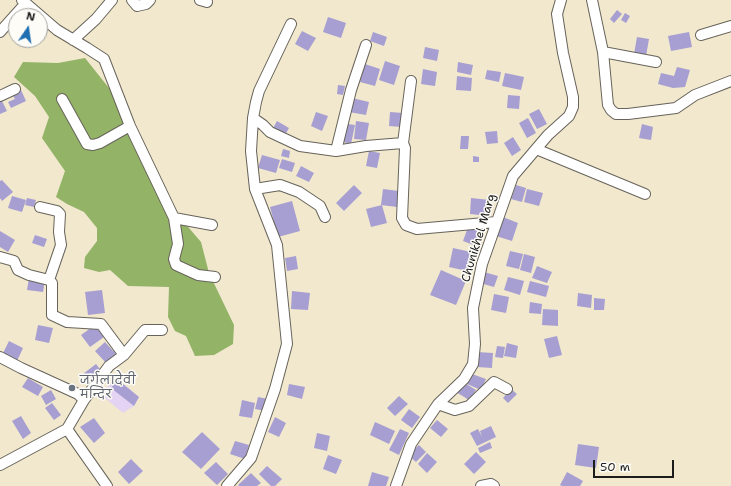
<!DOCTYPE html>
<html>
<head>
<meta charset="utf-8">
<style>
  body { margin:0 }
  #map { position:relative; width:731px; height:486px; overflow:hidden; background:#f1e8ce; font-family:"Shantell Sans",sans-serif }
  canvas { display:block }
  .north { position:absolute; left:8px; top:8px; width:40px; height:40px; box-sizing:border-box; background:#fdfcf7; border:1px solid #a3a29f; border-radius:50%; rotate:13deg; font-size:11px; font-weight:700; line-height:16px; text-align:center; color:#1c1c1c }
  .north::after { content:''; display:block; margin:auto; width:14px; height:18px; background:#1f6fb2; clip-path:polygon(50% 0,100% 100%,50% 72%,0 100%) }
  .scale { position:absolute; left:593px; top:460px; width:81px; height:18px; box-sizing:border-box; border:2px solid #1c1c1c; border-top:0; padding-left:5px; font-size:12px; line-height:14px; white-space:nowrap; color:#1c1c1c; -webkit-text-stroke:3px #fdfcf7; paint-order:stroke }
</style>
</head>
<body>
<div id="map">
<canvas width="731" height="486"></canvas>
<div class="north">N</div>
<div class="scale">50 m</div>
</div>
<script>
const g = document.querySelector('canvas').getContext('2d');
g.lineJoin = 'round';
function paint(path, color) { g.fillStyle = color; g.fill(path, 'evenodd'); }
const shape = rows => new Path2D(rows.map(r => 'M' + r).join(''));
function trace(path, color, width, dash) { g.strokeStyle = color; g.lineWidth = width; g.lineCap = dash ? 'butt' : 'round'; g.setLineDash(dash || []); g.stroke(path); }
function drawText(font, color, halo, rows, align = 'center') {
  g.font = font + ' "Shantell Sans","Playpen Sans Deva",sans-serif'; g.lineWidth = 3; g.setLineDash([]); g.textBaseline = 'middle'; g.strokeStyle = halo; g.fillStyle = color; for (const [text, x, y, turn = 0] of rows) {
    g.save(); g.translate(x, y); g.rotate((+turn || 0) * Math.PI / 180); g.textAlign = isNaN(turn) ? turn : align; if (halo) g.strokeText(text, 0, 0); g.fillText(text, 0, 0); g.restore();
  }
}
paint(shape([
  [117,379,139,397,134,406,123,413,99,393]
]), '#e4d3f2');
paint(shape([
  [85,58,125,108,171,207,201,242,209,273,234,325,233,344,214,355,195,356,186,336,175,331,168,317,169,287,128,286,110,270,99,272,84,268,85,257,97,241,97,228,84,212,67,204,56,197,65,171,42,138,49,117,35,96,14,77,23,62,58,63]
]), '#93b367');
paint(shape([
  [617,10,622,14,614,23,610,19],
  [625,13,630,16,626,23,621,20],
  [328,17,346,23,341,38,323,32],
  [302,31,316,38,308,51,295,44],
  [373,32,387,37,384,46,370,41],
  [689,32,692,47,671,51,668,36],
  [637,37,649,39,646,56,634,54],
  [425,47,439,50,437,61,423,58],
  [385,61,400,66,394,85,379,80],
  [458,62,473,65,471,75,457,72],
  [365,64,380,69,375,86,360,82],
  [677,67,690,70,685,87,673,88,658,84,661,73,674,76],
  [423,69,437,72,435,86,421,84],
  [487,70,501,72,499,82,485,79],
  [505,73,524,77,521,90,502,86],
  [457,76,472,78,471,91,456,90],
  [338,85,345,86,343,95,337,94],
  [21,90,26,101,11,108,8,102,15,99,12,94],
  [508,95,520,96,519,109,507,108],
  [352,98,369,102,366,115,349,112],
  [1,99,7,111,0,114,0,100],
  [539,109,547,124,537,129,529,114],
  [316,112,328,116,322,131,311,126],
  [390,112,403,113,402,127,389,126],
  [528,118,536,133,527,138,519,123],
  [277,121,289,128,284,137,272,130],
  [356,121,369,123,366,140,354,139],
  [348,124,355,125,351,144,343,142],
  [642,124,653,127,651,140,639,138],
  [497,131,498,143,487,144,485,132],
  [461,136,469,136,468,149,460,149],
  [513,137,521,150,512,156,504,143],
  [283,149,290,151,289,158,281,156],
  [369,151,380,153,377,168,366,166],
  [262,155,280,160,276,173,258,168],
  [473,156,479,157,479,162,473,162],
  [282,159,295,163,292,172,279,168],
  [301,166,314,173,309,182,296,176],
  [2,180,13,192,2,201,0,198,0,181],
  [354,185,362,193,344,211,336,203],
  [516,185,526,188,522,202,511,199],
  [383,189,399,191,397,207,381,205],
  [527,189,543,193,539,206,524,202],
  [12,196,26,200,22,212,8,208],
  [27,198,36,200,34,207,25,205],
  [471,198,490,200,489,216,470,214],
  [292,201,300,231,278,237,270,207],
  [382,205,387,223,371,227,366,209],
  [503,217,518,223,512,241,496,236],
  [468,227,481,232,476,246,463,241],
  [0,231,15,240,8,252,0,247],
  [35,235,47,239,44,247,32,243],
  [453,248,471,252,467,271,449,267],
  [510,251,523,254,519,269,506,266],
  [524,254,535,257,531,273,520,270],
  [296,256,298,269,287,271,285,258],
  [537,266,552,272,547,283,532,278],
  [441,270,466,281,456,305,430,295],
  [484,272,498,276,494,287,480,283],
  [508,277,524,281,520,295,504,290],
  [29,278,45,280,43,292,27,290],
  [530,281,549,286,546,297,527,292],
  [102,290,105,313,88,315,85,292],
  [292,291,310,293,308,310,291,309],
  [578,293,592,295,591,308,577,306],
  [494,294,509,297,506,313,491,310],
  [594,298,605,299,604,310,594,310],
  [530,302,542,304,541,314,529,313],
  [543,309,558,310,558,326,542,325],
  [38,325,53,328,49,343,35,340],
  [95,325,104,337,90,347,81,335],
  [557,336,562,355,549,358,544,339],
  [9,341,23,348,17,361,3,353],
  [105,342,116,354,106,363,95,351],
  [507,343,518,346,516,358,504,356],
  [497,346,505,347,503,358,495,357],
  [477,352,493,353,492,368,477,367],
  [96,364,103,373,94,382,91,377,88,379,83,374],
  [472,374,486,379,481,390,467,384],
  [28,378,43,387,38,396,22,387],
  [117,379,139,397,134,406,111,388],
  [463,382,476,390,469,400,456,392],
  [289,384,305,387,302,399,287,395],
  [511,389,517,394,508,403,503,398],
  [51,390,56,399,46,405,41,396],
  [399,396,408,404,395,416,387,408],
  [258,397,268,399,266,411,255,409],
  [242,400,255,403,252,418,239,416],
  [52,403,61,415,54,420,45,408],
  [409,409,420,417,412,428,401,420],
  [21,416,31,433,23,439,12,421],
  [275,417,286,423,279,437,268,432],
  [94,418,105,433,94,443,80,427],
  [437,420,448,429,441,437,430,428],
  [375,422,395,431,389,444,370,435],
  [491,426,496,437,477,446,470,433,478,429,482,437,480,431],
  [400,429,409,433,399,455,389,450],
  [202,432,220,449,201,469,182,452],
  [317,433,330,436,327,451,314,448],
  [235,441,249,445,245,459,230,454],
  [490,442,492,448,480,453,478,448],
  [578,444,599,447,596,468,575,465],
  [419,445,426,452,416,462,408,455],
  [476,452,486,462,474,474,464,464],
  [427,453,437,462,427,473,418,464],
  [328,455,342,460,336,474,323,469],
  [131,459,143,471,129,484,118,472],
  [216,462,228,474,217,485,204,473],
  [267,466,282,479,275,486,271,486,259,474],
  [372,472,389,477,386,486,368,486],
  [567,472,583,481,580,486,562,486,560,485],
  [251,473,261,483,257,486,239,486,238,485]
]), '#a79fd1');
const street = shape([
  [22,0,57,30,87,48,104,59,130,126,174,218,178,244,174,259,176,265,198,275,215,277],
  [132,0,137,6,146,4,150,0],
  [200,0,207,2],
  [592,0,603,52,608,105,611,110,616,114,628,114,676,108,695,95,731,81],
  [0,32,26,3],
  [701,35,731,26],
  [73,40,96,19,112,0],
  [603,52,656,62],
  [411,81,403,143,405,148,402,218,406,225,417,229,496,222],
  [0,96,15,89],
  [62,99,87,144,93,145,100,143,130,126],
  [253,118,263,125,270,132,300,146,336,151,366,146,403,143],
  [536,149,645,194],
  [336,151,351,90,366,45],
  [255,189,280,185,299,192,320,206,325,217],
  [40,207,57,211,60,214,59,232,61,245,49,280],
  [174,218,212,225],
  [0,257,14,261,18,270,29,275,49,280,52,283,52,315,67,322,101,324,124,355],
  [0,357,21,368,78,394,84,400,67,429,0,465],
  [84,400,109,366,124,355,145,330,162,330],
  [438,404,455,410,469,406,494,382,507,389],
  [67,429,107,486],
  [227,486,251,458,275,389,287,344,277,245,255,189,251,151,253,118,256,102,259,91,291,24],
  [396,486,411,444,438,404,464,379,473,364,475,344,473,308,482,264,513,176,548,135,569,116,573,107,573,97,563,53,557,14,561,0],
  [481,486,491,484,494,486]
]);
trace(street, '#67635a', 12);
trace(street, '#fff', 10);
for (const [x, y, r, color] of [
  [72,388,4,"#6b7280"]
]) { const dot = new Path2D(); dot.arc(x, y, r, 0, 2 * Math.PI); g.fillStyle = color; g.fill(dot); trace(dot, '#fdfcf7', 1.5); }
drawText('12px', '#1c1c1c', '#fdfcf7', [
  ["Chunikhel Marg",479,238,-73]
]);
drawText('12px', '#5b616d', '#fdfcf7', [
  ["जर्गलादेवी",80,381],
  ["मन्दिर",80,395]
], 'left');
</script>
</body>
</html>
